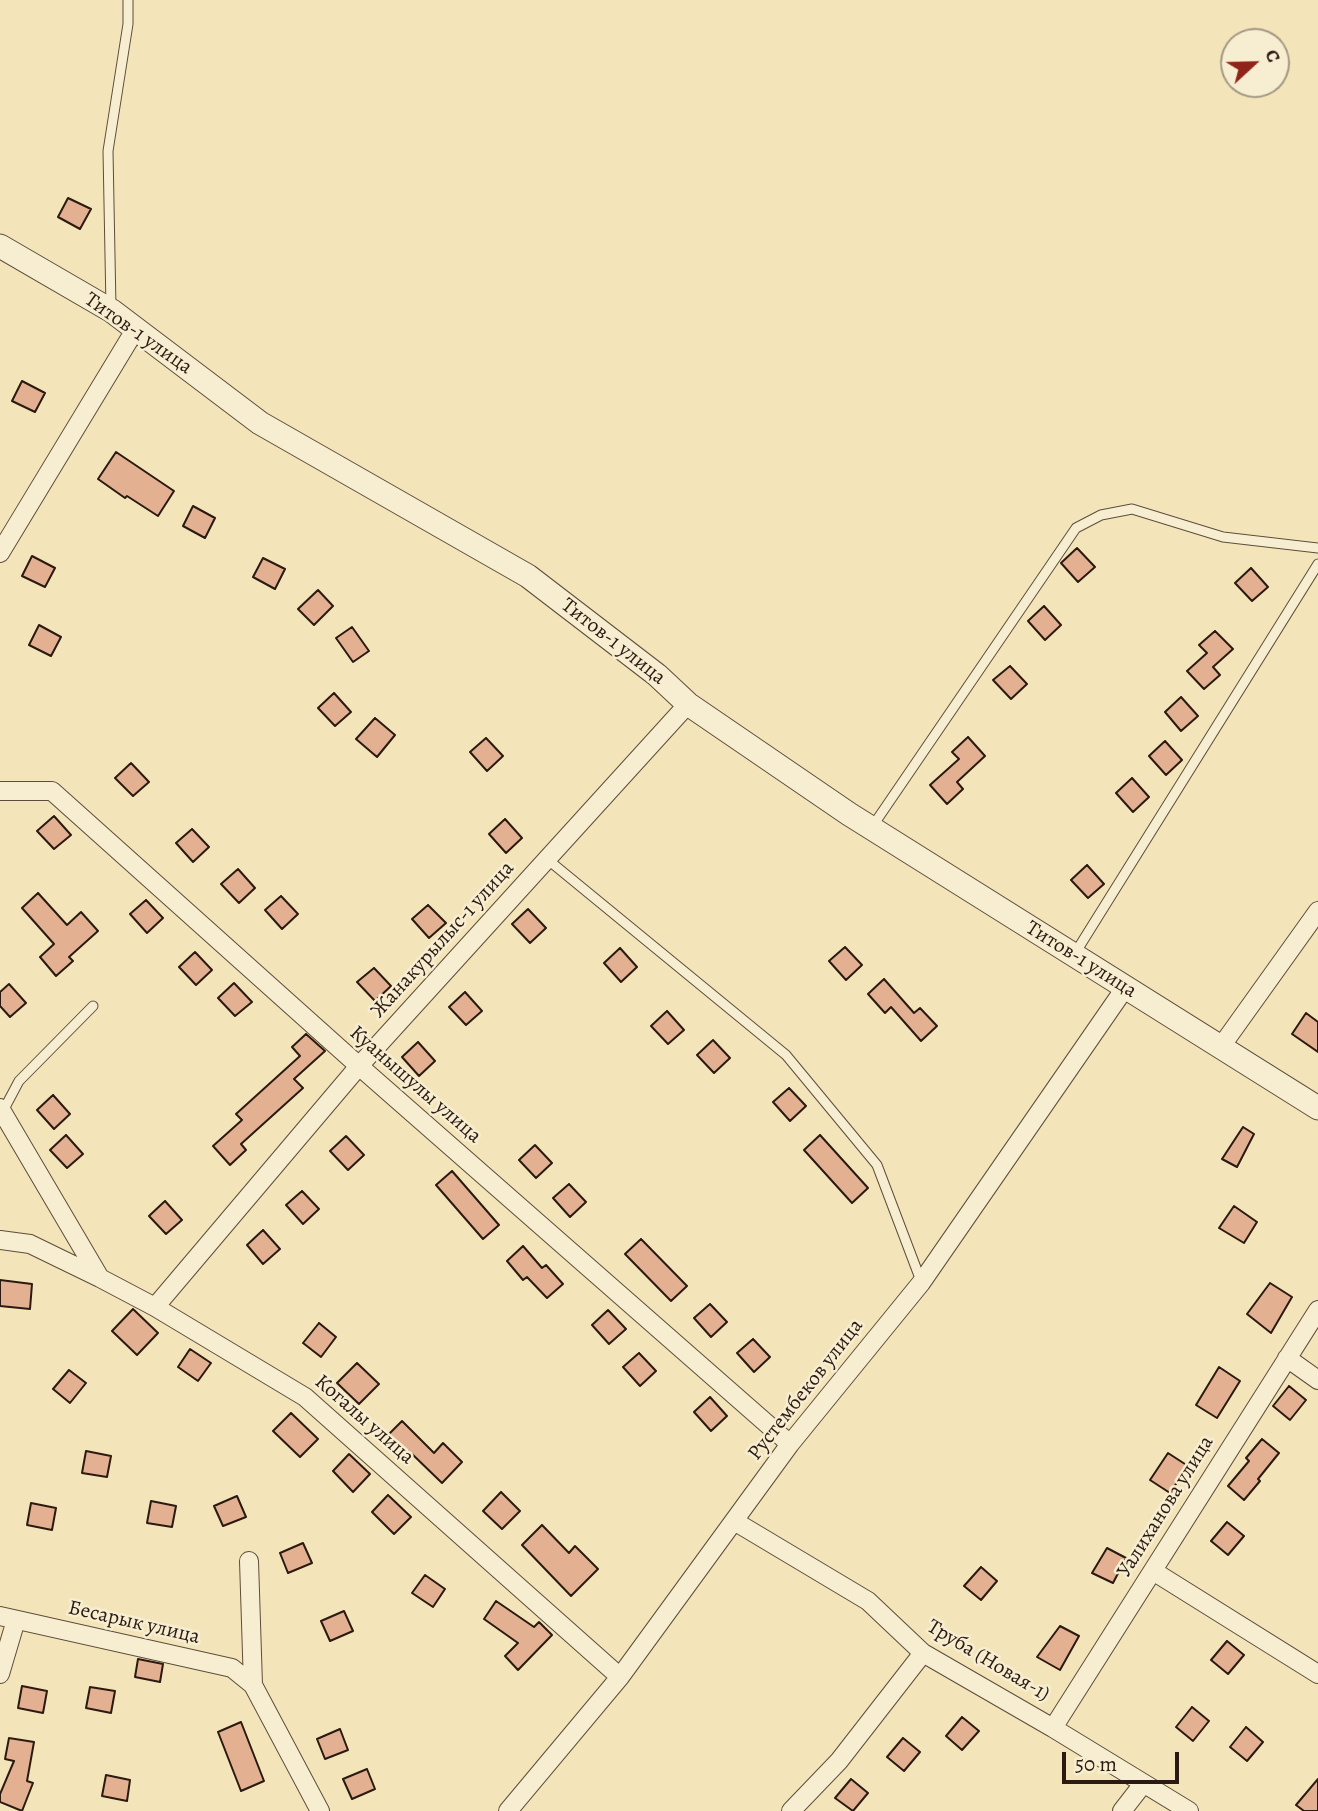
<!DOCTYPE html>
<html>
<head>
<meta charset="utf-8">
<style>
  body { margin:0 }
  #map { position:relative; width:1318px; height:1811px; overflow:hidden; background:#f3e5b9; font-family:Alegreya,serif }
  canvas { display:block }
  .north { position:absolute; left:1220px; top:28px; width:70px; height:70px; box-sizing:border-box; background:#f7eed2; border:2px solid #a59985; border-radius:50%; rotate:68deg; font-size:19px; font-weight:700; line-height:28px; text-align:center; color:#2b1a11 }
  .north::after { content:''; display:block; margin:auto; width:24px; height:32px; background:#8f2418; clip-path:polygon(50% 0,100% 100%,50% 72%,0 100%) }
  .scale { position:absolute; left:1062px; top:1752px; width:117px; height:32px; box-sizing:border-box; border:4px solid #2b1a11; border-top:0; padding-left:9px; font-size:21px; line-height:24px; white-space:nowrap; color:#2b1a11; -webkit-text-stroke:5px #f7eed2; paint-order:stroke }
</style>
</head>
<body>
<div id="map">
<canvas width="1318" height="1811"></canvas>
<div class="north">С</div>
<div class="scale">50 m</div>
</div>
<script>
const g = document.querySelector('canvas').getContext('2d');
g.lineJoin = 'round';
function paint(path, color) { g.fillStyle = color; g.fill(path, 'evenodd'); }
const shape = rows => new Path2D(rows.map(r => 'M' + r).join(''));
function trace(path, color, width, dash) { g.strokeStyle = color; g.lineWidth = width; g.lineCap = dash ? 'butt' : 'round'; g.setLineDash(dash || []); g.stroke(path); }
function drawText(font, color, halo, rows, align = 'center') {
  g.font = font + ' Alegreya,serif'; g.lineWidth = 5; g.setLineDash([]); g.textBaseline = 'middle'; g.strokeStyle = halo; g.fillStyle = color; for (const [text, x, y, turn = 0] of rows) {
    g.save(); g.translate(x, y); g.rotate((+turn || 0) * Math.PI / 180); g.textAlign = isNaN(turn) ? turn : align; if (halo) g.strokeText(text, 0, 0); g.fillText(text, 0, 0); g.restore();
  }
}
const building = shape([
  [68,198,91,209,80,229,58,217,68,198],
  [22,381,45,393,35,412,12,401,22,381],
  [116,452,174,491,158,516,127,496,125,498,98,479,116,452],
  [193,506,215,518,205,538,183,526,193,506],
  [1077,548,1095,567,1078,582,1061,563,1077,548],
  [32,556,55,568,45,587,22,576,32,556],
  [263,558,285,569,275,589,253,577,263,558],
  [1251,568,1268,587,1252,601,1235,583,1251,568],
  [318,590,333,606,314,625,298,609,318,590],
  [1044,606,1061,625,1045,640,1028,621,1044,606],
  [39,625,61,637,51,656,29,645,39,625],
  [352,627,369,651,353,662,336,638,352,627],
  [1215,631,1233,649,1213,667,1220,675,1204,689,1187,671,1207,653,1199,645,1215,631],
  [1010,666,1027,684,1011,699,993,680,1010,666],
  [334,693,351,712,335,726,318,708,334,693],
  [1181,697,1198,716,1181,731,1165,712,1181,697],
  [375,718,395,735,377,757,356,739,375,718],
  [968,737,985,756,957,782,963,789,947,804,930,785,959,759,952,752,968,737],
  [486,738,503,756,487,771,470,752,486,738],
  [1165,741,1182,760,1166,775,1149,756,1165,741],
  [131,763,149,782,133,796,115,778,131,763],
  [1132,778,1149,797,1133,812,1116,793,1132,778],
  [54,816,71,835,54,849,37,831,54,816],
  [505,819,522,838,506,853,489,834,505,819],
  [192,829,209,847,193,862,176,843,192,829],
  [1087,865,1104,884,1088,898,1071,880,1087,865],
  [238,869,255,888,239,903,221,884,238,869],
  [38,893,67,925,81,912,98,931,69,957,73,961,56,976,40,957,54,944,22,908,38,893],
  [281,896,298,914,282,929,265,910,281,896],
  [146,900,163,918,147,933,130,914,146,900],
  [428,905,446,923,429,938,412,919,428,905],
  [528,909,546,928,530,943,512,924,528,909],
  [845,947,862,965,846,980,829,961,845,947],
  [620,948,637,967,621,982,604,963,620,948],
  [195,952,212,970,196,985,179,967,195,952],
  [374,968,391,986,375,1001,357,982,374,968],
  [884,979,914,1013,920,1008,937,1026,921,1041,891,1007,885,1013,868,994,884,979],
  [234,983,252,1002,235,1016,218,998,234,983],
  [9,984,26,1003,10,1017,0,1006,0,992,9,984],
  [465,992,482,1011,466,1025,449,1007,465,992],
  [667,1011,684,1030,668,1044,651,1026,667,1011],
  [1306,1013,1318,1022,1318,1052,1292,1034,1306,1013],
  [306,1034,325,1051,294,1079,303,1088,241,1144,246,1150,230,1165,213,1146,242,1120,236,1114,300,1056,292,1047,306,1034],
  [713,1040,730,1058,714,1073,697,1055,713,1040],
  [418,1042,435,1061,419,1076,402,1057,418,1042],
  [789,1088,806,1106,790,1121,773,1102,789,1088],
  [53,1095,70,1114,54,1129,37,1110,53,1095],
  [1243,1127,1254,1134,1237,1167,1222,1159,1243,1127],
  [66,1135,83,1154,67,1168,50,1150,66,1135],
  [820,1135,868,1188,852,1203,804,1150,820,1135],
  [346,1136,364,1155,348,1170,330,1151,346,1136],
  [535,1145,552,1163,536,1178,519,1160,535,1145],
  [452,1171,499,1225,483,1239,436,1185,452,1171],
  [569,1184,586,1202,570,1217,553,1198,569,1184],
  [302,1191,319,1209,303,1224,286,1205,302,1191],
  [165,1201,182,1220,166,1234,149,1216,165,1201],
  [1234,1206,1257,1222,1244,1243,1219,1228,1234,1206],
  [263,1230,280,1249,263,1264,247,1245,263,1230],
  [641,1239,687,1286,671,1301,625,1254,641,1239],
  [523,1246,542,1268,546,1265,563,1284,547,1298,527,1277,523,1280,507,1261,523,1246],
  [0,1280,32,1284,30,1309,0,1306,0,1280],
  [1270,1283,1292,1297,1271,1333,1247,1314,1270,1283],
  [710,1304,727,1322,711,1337,694,1318,710,1304],
  [133,1309,158,1333,137,1355,112,1331,133,1309],
  [608,1310,626,1329,609,1344,592,1325,608,1310],
  [319,1323,336,1337,321,1357,303,1343,319,1323],
  [753,1339,770,1357,754,1372,737,1353,753,1339],
  [190,1349,211,1363,198,1381,178,1367,190,1349],
  [639,1353,656,1371,640,1386,623,1367,639,1353],
  [357,1363,379,1384,359,1404,337,1383,357,1363],
  [1219,1367,1240,1381,1217,1418,1196,1405,1219,1367],
  [69,1370,86,1383,70,1403,53,1389,69,1370],
  [1289,1386,1306,1400,1290,1420,1273,1406,1289,1386],
  [710,1397,727,1416,711,1431,694,1412,710,1397],
  [291,1413,318,1439,300,1457,273,1431,291,1413],
  [402,1421,434,1453,443,1443,462,1462,442,1483,411,1453,407,1458,386,1437,402,1421],
  [1262,1439,1279,1453,1258,1479,1260,1481,1244,1500,1228,1486,1249,1461,1246,1458,1262,1439],
  [86,1451,111,1456,107,1477,82,1473,86,1451],
  [1168,1453,1188,1466,1170,1493,1150,1480,1168,1453],
  [349,1454,370,1474,353,1492,333,1471,349,1454],
  [501,1492,520,1511,502,1529,483,1511,501,1492],
  [388,1495,411,1517,394,1534,372,1512,388,1495],
  [237,1496,246,1517,223,1526,214,1506,237,1496],
  [151,1501,176,1506,172,1527,147,1523,151,1501],
  [31,1503,56,1508,52,1530,27,1525,31,1503],
  [1227,1522,1244,1536,1228,1555,1211,1541,1227,1522],
  [542,1525,569,1553,575,1546,598,1569,571,1596,522,1545,542,1525],
  [303,1543,312,1563,288,1573,280,1553,303,1543],
  [1107,1548,1126,1558,1113,1583,1092,1573,1107,1548],
  [981,1567,997,1581,981,1600,964,1586,981,1567],
  [425,1575,445,1589,433,1607,412,1593,425,1575],
  [496,1601,534,1627,539,1622,552,1635,518,1670,505,1656,518,1643,484,1619,496,1601],
  [344,1611,353,1631,330,1641,321,1621,344,1611],
  [1060,1626,1079,1636,1060,1670,1037,1657,1060,1626],
  [1227,1641,1244,1655,1228,1674,1211,1660,1227,1641],
  [138,1659,163,1664,160,1682,135,1677,138,1659],
  [22,1686,47,1691,43,1713,18,1708,22,1686],
  [90,1687,115,1691,111,1713,86,1708,90,1687],
  [1192,1707,1209,1721,1193,1741,1176,1727,1192,1707],
  [962,1717,979,1731,962,1750,946,1736,962,1717],
  [241,1722,264,1781,241,1791,218,1732,241,1722],
  [1246,1727,1263,1742,1247,1761,1230,1747,1246,1727],
  [340,1729,348,1750,325,1759,317,1739,340,1729],
  [9,1738,34,1742,27,1781,33,1783,22,1811,0,1802,0,1794,14,1761,5,1759,9,1738],
  [903,1738,920,1752,904,1771,887,1757,903,1738],
  [367,1769,375,1789,352,1799,343,1779,367,1769],
  [106,1775,130,1780,127,1801,102,1796,106,1775],
  [851,1779,868,1793,853,1811,835,1798,851,1779],
  [1318,1779,1318,1811,1304,1811,1296,1805,1318,1779]
]);
paint(building, '#e3b192');
trace(building, '#2b1a11', 2);
const service = shape([
  [111,308,108,151,128,24,128,0],
  [872,827,1076,528,1101,515,1132,509,1223,537,1318,548],
  [547,859,786,1055,877,1165,921,1281],
  [1074,955,1318,564],
  [2,1113,19,1081,93,1006]
]);
const minor = shape([
  [0,553,135,330],
  [0,791,52,791,359,1066,790,1444],
  [1220,1048,1318,911],
  [0,1108,100,1278],
  [0,1240,30,1244,100,1278,155,1307,305,1397,620,1677],
  [155,1307,359,1066,688,704],
  [1287,1358,1318,1380],
  [734,1521,868,1601,923,1653,1053,1728,1189,1811],
  [249,1561,253,1685,320,1811],
  [1153,1571,1318,1674],
  [0,1616,232,1668,253,1685],
  [0,1674,16,1620],
  [1053,1728,1318,1310],
  [508,1811,620,1677,790,1444,921,1283,1125,988],
  [791,1811,839,1761,923,1653],
  [1122,1811,1143,1784]
]);
const tertiary = shape([
  [0,246,112,311,260,423,528,576,657,675,688,704,849,814,1318,1108]
]);
trace(service, '#5d4d3b', 11);
trace(minor, '#5d4d3b', 20);
trace(tertiary, '#5d4d3b', 25);
trace(service, '#f7eed2', 9);
trace(minor, '#f7eed2', 18);
trace(tertiary, '#f7eed2', 23);
drawText('21px', '#2b1a11', '#f7eed2', [
  ["Титов-1 улица",138,334,35],
  ["Титов-1 улица",613,642,38],
  ["Жанакурылыс-1 улица",443,940,-48],
  ["Титов-1 улица",1081,960,32],
  ["Куанышулы улица",415,1085,41],
  ["Рустембеков улица",806,1390,-52],
  ["Когалы улица",364,1420,41],
  ["Уалиханова улица",1166,1507,-58],
  ["Бесарык улица",134,1623,13],
  ["Труба (Новая-1)",988,1661,31]
]);
</script>
</body>
</html>
